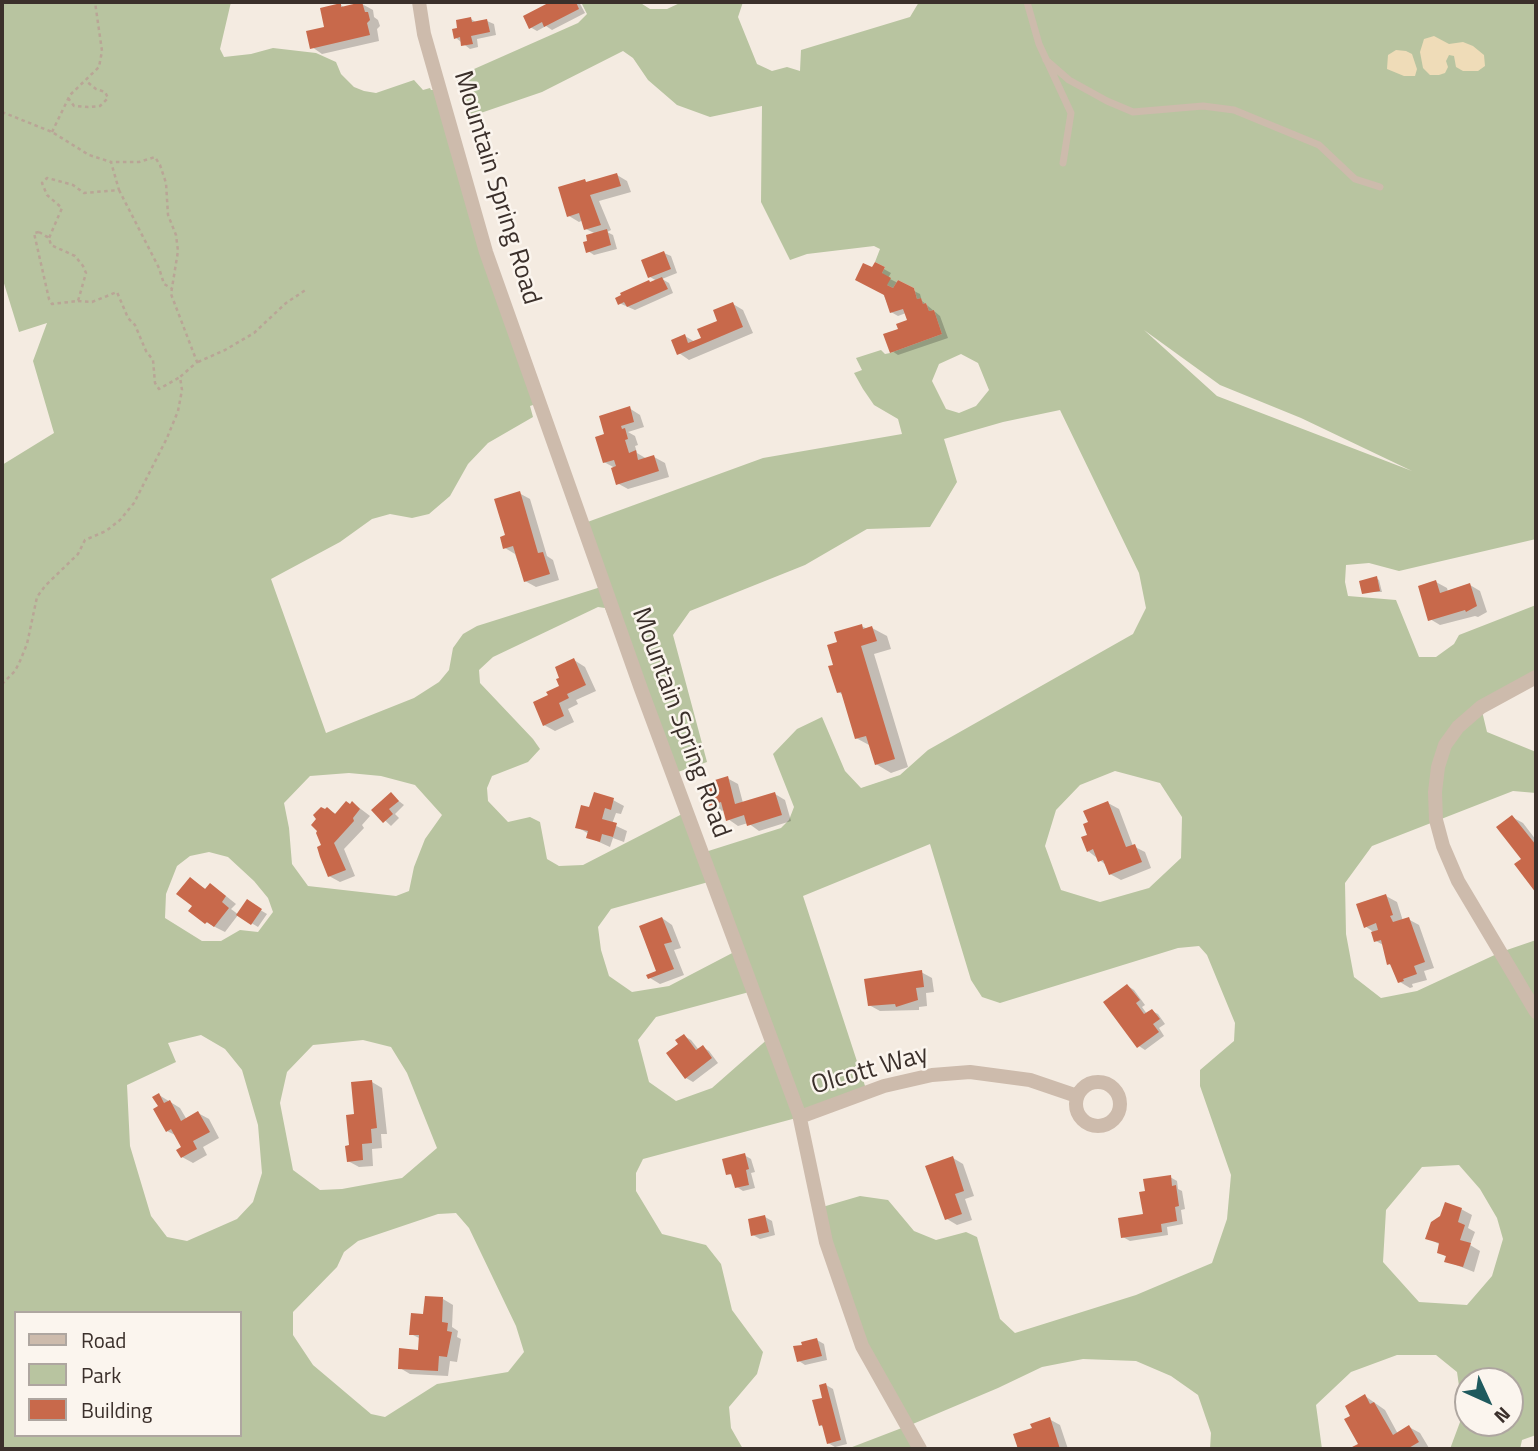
<!DOCTYPE html>
<html>
<head>
<meta charset="utf-8">
<style>
  body { margin:0 }
  #map { position:relative; width:1538px; height:1451px; overflow:hidden; background:#f4ebe1; font-family:"Titillium Web",sans-serif }
  canvas { display:block }
  .frame { position:absolute; inset:0; border:4px solid #3b302b; pointer-events:none }
  .legend { position:absolute; left:14px; top:1311px; width:228px; height:126px; box-sizing:border-box; background:#fbf5ee; border:2px solid #aea6a0; margin:0; padding:9px 12px; list-style:none; font-size:21px; color:#3b302b }
  .legend li { display:flex; align-items:center; gap:14px; height:35px }
  .legend b { width:35px; border:2px solid #aea6a0 }
  .north { position:absolute; left:1454px; top:1367px; width:70px; height:70px; box-sizing:border-box; background:#fbf5ee; border:2px solid #aea6a0; border-radius:50%; rotate:135deg; font-size:19px; font-weight:700; line-height:28px; text-align:center; color:#3b302b }
  .north::after { content:''; display:block; margin:auto; width:24px; height:32px; background:#1f5a5e; clip-path:polygon(50% 0,100% 100%,50% 72%,0 100%) }
</style>
</head>
<body>
<div id="map">
<canvas width="1538" height="1451"></canvas>
<div class="frame"></div>
<ul class="legend">
<li><b style="height:9px;background:#cdbbac"></b>Road</li>
<li><b style="height:19px;background:#b8c4a0"></b>Park</li>
<li><b style="height:19px;background:#c8694b"></b>Building</li>
</ul>
<div class="north">N</div>
</div>
<script>
const g = document.querySelector('canvas').getContext('2d');
g.lineJoin = 'round';
function paint(path, color) { g.fillStyle = color; g.fill(path, 'evenodd'); }
const shape = rows => new Path2D(rows.map(r => 'M' + r).join(''));
function trace(path, color, width, dash) { g.strokeStyle = color; g.lineWidth = width; g.lineCap = dash ? 'butt' : 'round'; g.setLineDash(dash || []); g.stroke(path); }
function drawText(font, color, halo, rows, align = 'center') {
  g.font = font + ' "Titillium Web",sans-serif'; g.lineWidth = 5; g.setLineDash([]); g.textBaseline = 'middle'; g.strokeStyle = halo; g.fillStyle = color; for (const [text, x, y, turn = 0] of rows) {
    g.save(); g.translate(x, y); g.rotate((+turn || 0) * Math.PI / 180); g.textAlign = isNaN(turn) ? turn : align; if (halo) g.strokeText(text, 0, 0); g.fillText(text, 0, 0); g.restore();
  }
}
paint(shape([
  [2,2,231,2,220,49,224,57,251,54,273,48,316,53,336,62,341,74,354,87,364,91,376,93,414,80,423,90,430,88,431,90,440,90,539,403,530,406,533,417,488,443,468,464,450,496,429,514,412,518,390,514,372,519,340,542,271,579,326,733,414,698,439,682,449,670,453,648,463,634,477,626,604,586,582,524,763,458,902,434,898,419,874,405,863,389,854,373,862,370,856,358,881,350,885,354,890,353,942,334,934,310,929,311,926,303,923,304,921,298,917,299,914,288,898,280,893,288,887,285,882,273,885,267,875,262,880,249,874,246,807,254,790,260,761,202,762,106,710,117,677,105,648,80,633,58,623,51,542,92,469,117,456,77,578,23,587,14,581,2,639,2,650,9,667,9,682,2,743,2,738,17,757,64,772,71,787,67,800,71,801,50,910,17,919,2,1536,2,1536,539,1399,571,1369,563,1346,565,1345,582,1348,596,1396,600,1419,657,1436,657,1454,644,1459,635,1536,605,1536,677,1481,707,1487,732,1536,752,1536,793,1513,791,1372,846,1345,883,1346,934,1354,977,1381,998,1417,991,1501,952,1536,940,1536,1435,1522,1440,1520,1449,1450,1449,1463,1414,1457,1372,1436,1355,1397,1355,1351,1372,1316,1405,1322,1449,1210,1449,1211,1433,1198,1395,1171,1376,1136,1361,1083,1359,1042,1367,998,1388,908,1426,920,1449,847,1449,907,1426,862,1346,819,1208,860,1196,888,1200,914,1231,936,1240,966,1232,977,1237,1000,1319,1015,1333,1136,1295,1212,1263,1227,1219,1231,1175,1200,1086,1200,1070,1234,1041,1235,1023,1207,955,1199,946,1178,948,1000,1003,982,997,971,980,930,844,803,896,867,1092,800,1117,643,1159,636,1173,636,1191,662,1234,706,1245,721,1264,732,1310,763,1352,757,1374,729,1407,731,1428,743,1449,2,1449,2,465,54,433,33,361,47,323,19,332,2,277],
  [1144,330,1220,385,1301,418,1412,471,1217,396],
  [961,354,978,363,989,390,976,406,959,413,946,409,932,381,939,364],
  [1060,410,1139,573,1146,608,1133,634,928,750,900,775,861,788,845,771,822,717,797,729,773,754,794,807,789,820,781,828,702,853,686,812,583,865,559,866,547,859,540,822,530,817,508,822,488,801,487,788,492,776,528,762,540,749,533,739,480,683,479,670,493,657,598,607,605,608,672,774,707,762,673,635,690,611,805,565,867,529,930,527,957,482,944,439,1003,422],
  [1115,771,1160,783,1182,817,1181,858,1149,888,1100,902,1061,890,1045,846,1056,810,1080,785],
  [349,773,381,776,415,785,442,815,425,839,414,867,409,891,396,896,308,886,292,864,289,828,284,803,310,776],
  [209,852,228,857,254,881,268,898,273,912,258,932,240,930,221,941,202,941,165,918,166,894,177,866,190,856],
  [712,881,738,950,669,986,632,992,609,976,601,950,598,927,611,909],
  [753,991,770,1037,712,1088,676,1101,649,1082,638,1040,656,1017],
  [201,1035,225,1049,242,1070,258,1125,262,1173,253,1202,237,1219,187,1241,167,1237,151,1216,130,1146,127,1085,176,1062,168,1043],
  [363,1040,391,1047,407,1073,437,1148,402,1178,342,1189,320,1190,293,1170,280,1103,287,1072,313,1045],
  [1459,1165,1480,1189,1497,1218,1503,1239,1492,1276,1467,1305,1419,1302,1383,1262,1386,1210,1422,1167],
  [456,1213,469,1228,516,1326,524,1352,508,1372,437,1384,385,1417,371,1414,313,1365,293,1335,293,1312,337,1267,344,1252,358,1241,438,1214],
  [16,1313,240,1313,240,1435,16,1435],
  [1468,1381,1510,1381,1510,1423,1468,1423]
]), '#b8c4a0');
paint(shape([
  [1434,36,1449,44,1463,42,1473,46,1484,55,1485,66,1478,71,1463,71,1456,67,1454,56,1449,55,1446,61,1448,67,1445,73,1439,75,1430,75,1423,68,1420,52,1424,39],
  [1396,50,1406,51,1412,54,1417,69,1415,76,1404,76,1387,69,1388,55]
]), '#efdcb8');
paint(shape([
  [554,2,579,2,585,13,552,30,546,26,537,31,530,27,525,17],
  [362,4,373,10,374,17,378,20,380,26,377,29,379,41,322,54,312,47,341,5,345,8],
  [471,19,477,23,487,21,494,24,496,35,477,39,478,47,470,49,456,38],
  [617,175,627,181,631,192,599,201,611,230,607,232,613,235,617,249,594,255,588,251,596,234,586,229,583,220,579,222,569,216,584,181,588,183],
  [664,253,671,256,677,273,662,279,669,283,673,293,635,310,619,303,657,281,650,277],
  [875,264,891,273,888,278,920,294,922,301,940,316,948,338,898,355,892,351,900,330,909,321,906,313,898,316,891,312,873,270],
  [733,304,743,310,753,333,689,360,679,353,685,336,695,342,703,339],
  [629,408,640,415,644,427,628,432,635,436,638,445,635,446,637,453,647,459,654,457,665,463,669,477,628,489,617,483,615,468,604,462,606,435],
  [519,493,530,499,547,556,553,560,559,580,536,587,525,581,515,554,505,548],
  [1376,578,1379,580,1382,592,1363,592],
  [1436,582,1447,588,1448,592,1470,585,1480,591,1487,612,1478,617,1475,616,1440,625,1430,619],
  [861,626,868,629,872,628,887,636,891,649,874,654,908,767,891,773,876,764,871,746,856,738,844,695,838,692,835,666,839,643],
  [574,660,585,667,596,691,576,700,578,704,568,709,574,722,555,731,544,725],
  [727,778,738,784,743,803,775,794,785,800,791,821,759,831,748,823,738,826,728,819,725,810,721,811,710,805],
  [391,795,404,805,395,814,399,818,391,826,374,810],
  [613,800,624,806,621,814,616,813,612,824,627,831,624,842,613,838,610,847,588,837,589,834,577,827],
  [353,803,370,816,362,825,364,828,344,849,355,876,340,882,329,876,323,845,326,811,327,809,336,814],
  [1108,803,1119,809,1133,846,1145,852,1151,868,1121,880,1110,874,1106,865,1088,851,1090,823],
  [1512,817,1523,823,1536,840,1536,890,1516,865,1523,859],
  [190,879,207,890,210,886,221,892,236,904,231,909,239,915,247,902,267,914,258,927,238,915,225,932,217,928,206,922,195,905],
  [1386,896,1397,902,1403,921,1408,919,1419,925,1434,968,1424,971,1427,980,1412,984,1413,987,1410,988,1400,982,1393,966,1389,964,1385,946,1376,941,1372,931,1365,926],
  [662,918,672,925,681,948,674,950,684,975,660,984,650,978,659,972],
  [921,972,932,978,934,992,926,993,927,1006,919,1007,919,1010,880,1011,869,1005],
  [1128,986,1134,990,1145,1005,1142,1007,1147,1014,1152,1011,1158,1014,1165,1024,1159,1028,1164,1036,1145,1050,1139,1046],
  [684,1036,691,1040,699,1050,703,1047,709,1051,718,1063,693,1082,686,1078,681,1044],
  [372,1082,382,1088,387,1134,381,1134,382,1148,372,1149,373,1166,359,1167,348,1161,356,1116],
  [159,1095,180,1108,187,1120,198,1113,209,1119,219,1138,203,1147,207,1155,193,1163,182,1157,183,1148,177,1136,167,1131],
  [744,1155,751,1159,755,1172,751,1173,755,1188,743,1191,737,1187,734,1177,728,1173],
  [953,1158,963,1164,974,1196,965,1199,972,1220,957,1225,947,1219],
  [1170,1177,1177,1181,1178,1189,1182,1191,1185,1209,1181,1210,1183,1224,1167,1227,1168,1235,1130,1241,1123,1237,1145,1216],
  [1461,1209,1472,1215,1468,1228,1475,1232,1470,1245,1480,1251,1474,1272,1446,1261,1447,1257,1439,1252,1441,1245,1427,1238],
  [765,1217,772,1221,775,1235,760,1239,753,1235],
  [443,1299,453,1305,452,1327,458,1331,457,1337,461,1339,457,1362,450,1361,448,1376,410,1374,400,1368,419,1351,421,1339,411,1334,425,1316],
  [817,1340,824,1344,827,1360,805,1365,799,1361],
  [826,1385,833,1389,847,1444,835,1447,828,1443,824,1427,820,1425],
  [1365,1396,1385,1410,1398,1434,1409,1427,1420,1433,1429,1448,1352,1449,1360,1444,1353,1416],
  [1049,1419,1060,1425,1068,1449,1020,1449,1015,1435,1034,1429]
]), '#0003');
paint(shape([
  [362,2,365,12,368,12,370,20,367,23,370,35,310,49,306,31,324,27,320,8,341,3,341,7],
  [550,2,576,2,579,9,544,27,542,22,529,29,523,16],
  [471,17,472,22,487,19,490,32,471,36,473,44,461,46,460,37,454,39,452,29,457,28,456,20],
  [617,173,621,186,590,195,601,225,584,230,579,213,567,217,558,187,585,179,586,182],
  [607,229,611,245,586,253,583,242,587,241,586,235],
  [664,251,671,269,648,278,641,260],
  [875,262,885,267,882,273,891,278,887,285,893,288,898,280,914,288,917,299,921,298,923,304,926,303,929,311,934,310,942,334,890,353,883,334,898,329,896,324,907,320,903,309,890,313,884,295,855,280,863,263,872,267],
  [662,277,668,289,627,307,624,302,618,305,615,298,621,295,620,293,649,280,650,282],
  [733,302,743,327,677,355,671,340,685,334,688,343,701,338,697,329,717,321,713,310],
  [630,406,634,422,621,426,622,429,625,428,628,439,625,440,629,453,636,450,638,460,654,455,659,471,616,485,611,468,616,466,614,460,603,463,595,437,604,434,599,416],
  [520,491,538,553,543,552,550,574,524,582,513,546,503,549,500,537,505,535,494,499],
  [1377,576,1380,591,1362,594,1359,581],
  [1436,580,1440,593,1470,583,1477,606,1466,612,1465,610,1428,621,1418,586],
  [862,624,863,629,872,626,877,641,861,646,895,759,875,765,866,736,855,739,841,692,837,693,828,666,833,665,827,645,837,642,834,632],
  [574,658,586,685,567,694,569,698,559,703,564,716,543,726,533,702,548,695,546,692,559,686,556,679,559,678,555,667],
  [728,776,735,804,775,792,782,815,747,826,744,815,726,821,721,802,709,806,702,784],
  [391,792,399,801,389,809,393,814,383,823,371,810],
  [594,792,614,798,611,810,605,808,602,819,617,823,613,837,602,834,600,842,586,838,588,831,575,828,581,805,589,807],
  [346,801,350,804,352,801,360,809,353,818,354,821,334,843,346,870,328,877,320,857,317,847,321,845,316,833,317,831,311,825,316,819,313,815,321,807,325,809,327,807,335,814],
  [1108,801,1126,847,1135,844,1142,862,1109,875,1103,860,1098,862,1093,849,1087,852,1081,837,1087,835,1083,824,1088,822,1083,811],
  [1512,815,1536,845,1534,849,1536,852,1536,893,1514,864,1521,859,1496,827],
  [190,877,205,889,210,883,226,896,222,902,229,908,214,927,207,922,205,924,188,911,192,906,176,894],
  [1386,894,1393,915,1390,916,1393,922,1409,917,1425,962,1414,966,1417,974,1403,979,1404,981,1398,983,1390,964,1387,965,1381,940,1374,942,1371,932,1378,930,1376,923,1364,928,1356,904],
  [247,899,262,909,251,925,236,915],
  [662,917,672,942,664,944,674,969,648,979,646,975,656,971,639,926],
  [922,970,924,987,916,988,918,1000,896,1007,895,1004,868,1006,864,979],
  [1127,984,1140,1000,1136,1003,1144,1014,1152,1009,1160,1019,1153,1024,1159,1032,1137,1048,1103,1002],
  [684,1034,696,1050,703,1045,712,1058,685,1079,666,1053,678,1044,675,1040],
  [372,1080,377,1128,371,1129,372,1143,362,1144,363,1160,347,1162,345,1146,349,1145,346,1115,354,1114,351,1082],
  [159,1093,164,1103,170,1100,181,1121,198,1111,210,1132,193,1141,197,1149,181,1158,176,1150,181,1147,171,1129,166,1132,153,1109,158,1106,152,1097],
  [745,1153,749,1169,746,1170,749,1185,735,1188,731,1174,726,1175,722,1159],
  [953,1156,964,1191,955,1194,962,1214,945,1220,925,1166],
  [1171,1175,1172,1186,1176,1185,1179,1206,1175,1207,1177,1221,1161,1224,1162,1232,1121,1238,1118,1218,1143,1214,1139,1192,1145,1191,1143,1179],
  [1445,1202,1462,1208,1458,1222,1465,1225,1460,1240,1471,1243,1463,1267,1444,1262,1446,1256,1437,1253,1439,1243,1425,1239,1431,1222,1440,1216],
  [765,1215,769,1232,751,1236,748,1219],
  [425,1296,443,1297,442,1322,448,1323,447,1331,452,1332,447,1357,439,1356,438,1371,398,1369,399,1348,418,1350,419,1335,409,1335,411,1313,423,1314],
  [817,1338,822,1356,797,1362,793,1346,802,1345,801,1342],
  [826,1383,841,1440,827,1444,822,1425,819,1426,812,1400,822,1398,819,1385],
  [1365,1394,1370,1404,1374,1402,1393,1435,1409,1425,1419,1442,1407,1449,1348,1449,1358,1444,1344,1419,1350,1416,1345,1406],
  [1050,1417,1060,1449,1018,1449,1013,1434,1032,1428,1030,1424]
]), '#c8694b');
trace(shape([
  [68,98,74,106,88,107,100,106,108,98,105,92,96,89,86,81],
  [2,112,52,132,89,155,111,162,119,190,84,193,73,185,55,180,47,178,42,183,47,195,62,208,49,238],
  [52,132,70,95,99,67,102,51,95,2],
  [119,190,159,268,164,284,171,288],
  [39,232,49,238,51,245,75,256,83,266,86,273,78,301,52,304,49,299,34,233,39,232],
  [78,301,92,302,117,292,128,318,135,325,146,351,153,360,155,383,159,389,180,377],
  [198,362,225,350,254,333,286,303,307,289],
  [2,684,15,671,20,661,27,644,37,597,45,586,78,554,85,540,106,531,120,520,134,503,167,438,178,411,182,390,180,377,197,362,171,294,178,251,176,235,168,215,166,183,160,165,155,157,139,162,111,162]
]), '#b9a596', 2.5, [3.5, 3.5]);
trace(shape([
  [1027,2,1039,44,1071,113,1063,163],
  [1046,60,1069,80,1107,101,1133,112,1203,106,1234,110,1319,145,1355,179,1380,187]
]), '#cdbbac', 7);
trace(shape([
  [419,2,424,34,486,252,641,689,799,1114,826,1242,862,1346,920,1449],
  [1536,677,1481,707,1458,727,1445,745,1438,767,1435,792,1436,820,1443,846,1458,881,1536,1012],
  '1076 1104a22 22 0 1 1 44 0a22 22 0 1 1-44 0Z',
  [800,1117,884,1086,932,1075,970,1072,1030,1080,1077,1096]
]), '#cdbbac', 14);
drawText('26px', '#3b302b', '#fbf5ee', [
  ["Mountain Spring Road",496,188,73],
  ["Mountain Spring Road",680,723,70],
  ["Olcott Way",870,1071,-16]
]);
</script>
</body>
</html>
